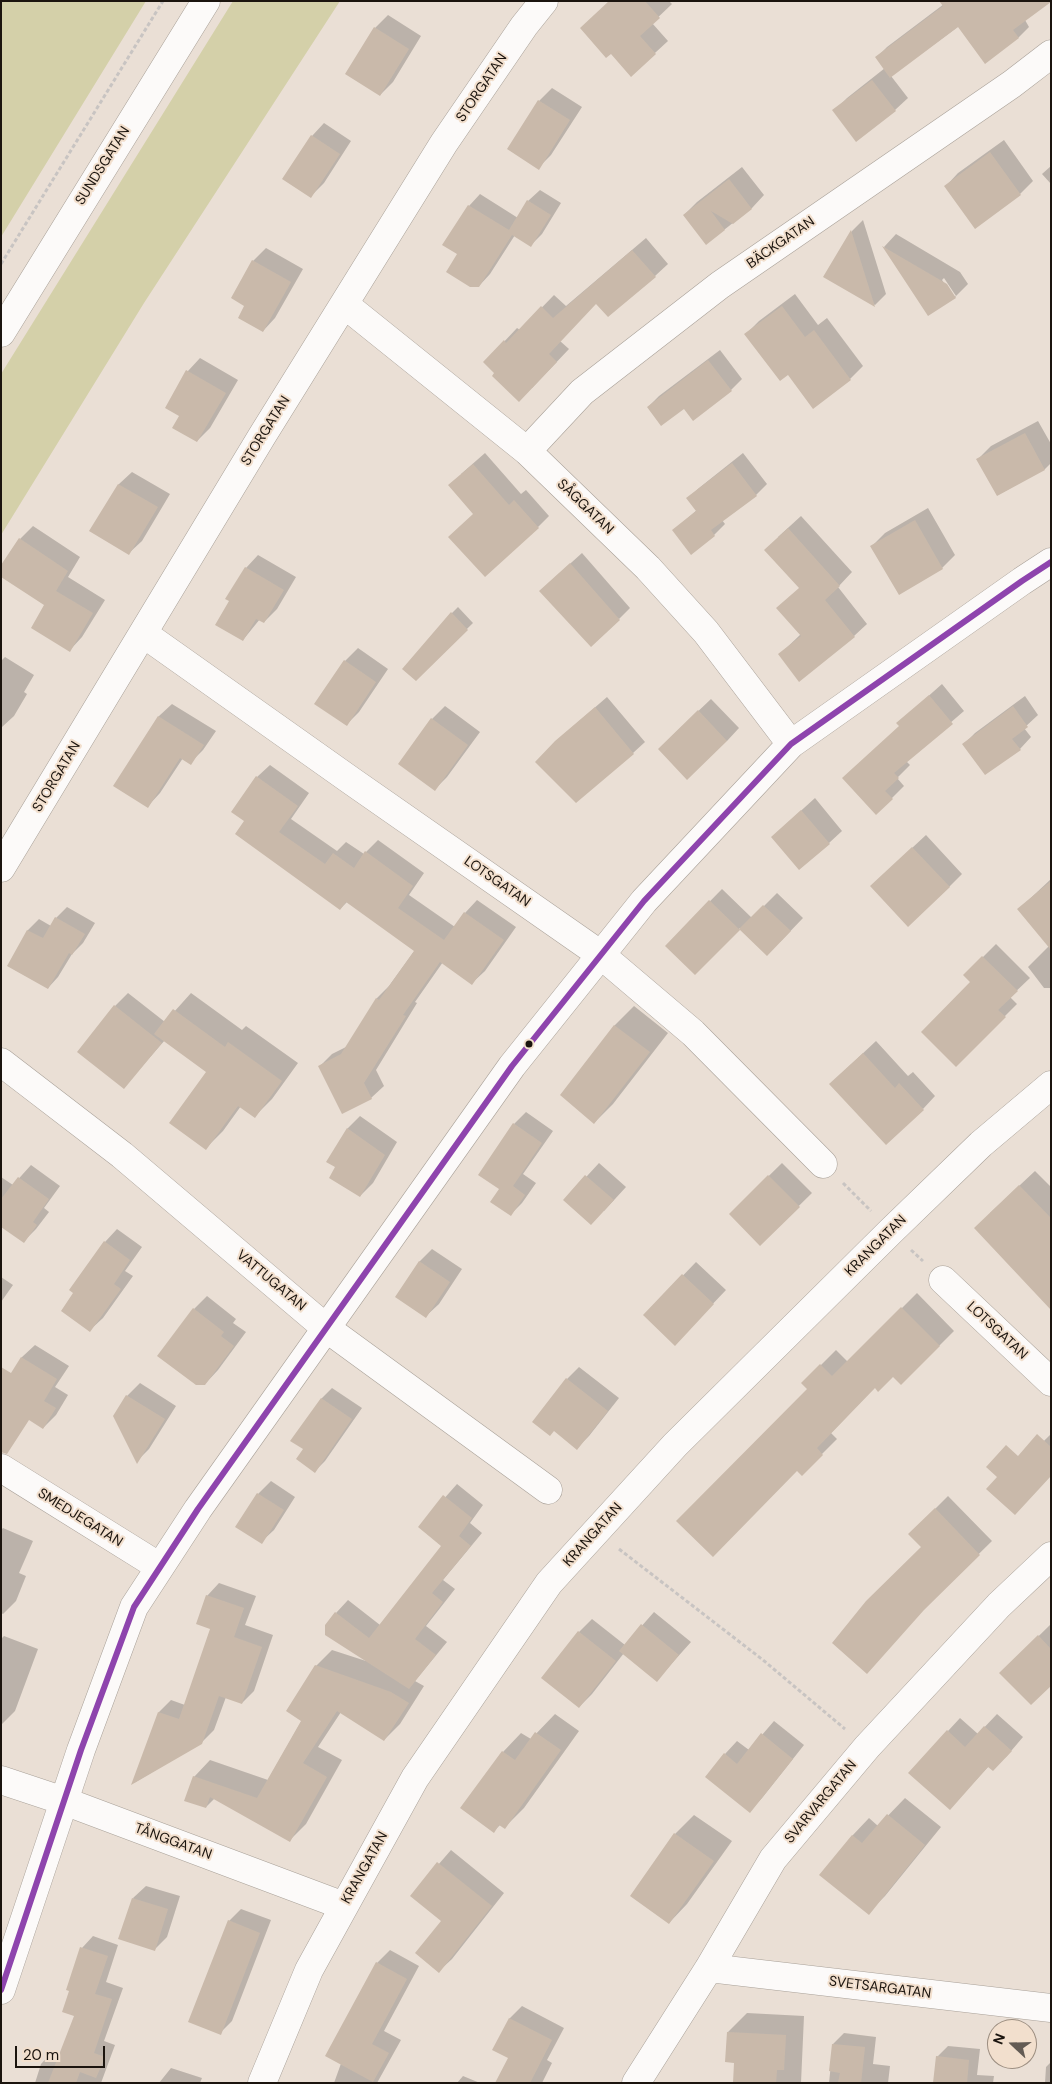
<!DOCTYPE html>
<html>
<head>
<meta charset="utf-8">
<style>
  body { margin:0 }
  #map { position:relative; width:1052px; height:2084px; overflow:hidden; background:#eadfd5; font-family:"DM Sans",sans-serif }
  canvas { display:block }
  .frame { position:absolute; inset:0; border:2px solid #1b140e; pointer-events:none }
  .north { position:absolute; left:987px; top:2019px; width:50px; height:50px; box-sizing:border-box; background:#f2dfcd; border:1px solid #9c8e81; border-radius:50%; rotate:291deg; font-size:14px; font-weight:700; line-height:20px; text-align:center; color:#1b140e }
  .north::after { content:''; display:block; margin:auto; width:18px; height:22px; background:#635b54; clip-path:polygon(50% 0,100% 100%,50% 72%,0 100%) }
  .scale { position:absolute; left:15px; top:2046px; width:90px; height:22px; box-sizing:border-box; border:2px solid #1b140e; border-top:0; padding-left:6px; font-size:15px; line-height:18px; white-space:nowrap; color:#1b140e; -webkit-text-stroke:4px #f2dfcd; paint-order:stroke }
</style>
</head>
<body>
<div id="map">
<canvas width="1052" height="2084"></canvas>
<div class="frame"></div>
<div class="north">N</div>
<div class="scale">20 m</div>
</div>
<script>
const g = document.querySelector('canvas').getContext('2d');
g.lineJoin = 'round';
function paint(path, color) { g.fillStyle = color; g.fill(path, 'evenodd'); }
const shape = rows => new Path2D(rows.map(r => 'M' + r).join(''));
function trace(path, color, width, dash) { g.strokeStyle = color; g.lineWidth = width; g.lineCap = dash ? 'butt' : 'round'; g.setLineDash(dash || []); g.stroke(path); }
function drawText(font, color, halo, rows, align = 'center') {
  g.font = font + ' "DM Sans",sans-serif'; g.lineWidth = 4; g.setLineDash([]); g.textBaseline = 'middle'; g.strokeStyle = halo; g.fillStyle = color; for (const [text, x, y, turn = 0] of rows) {
    g.save(); g.translate(x, y); g.rotate((+turn || 0) * Math.PI / 180); g.textAlign = isNaN(turn) ? turn : align; if (halo) g.strokeText(text, 0, 0); g.fillText(text, 0, 0); g.restore();
  }
}
paint(shape([
  [1,1,146,1,1,237],
  [233,1,340,1,144,303,1,535,1,374]
]), '#d4d0a9');
paint(shape([
  [610,1,669,1,672,4,652,23,668,41,631,75],
  [948,1,1025,20,1029,27,1019,37,986,62,959,26,891,76,908,98,895,110,834,111,847,98,885,68,877,57,887,47],
  [388,15,421,36,393,82,380,95,347,74,375,28],
  [552,88,582,107,551,155,538,168,508,149,539,101],
  [324,123,351,141,324,183,311,196,312,136],
  [1004,140,1033,181,1020,194,946,186,958,173],
  [1051,166,1051,184,1042,174],
  [742,167,764,195,752,208,706,244,684,215,697,202],
  [540,190,561,203,542,234,531,245,515,235,490,274,479,286,458,254,444,245,469,206,480,194,518,218,528,201],
  [863,220,886,294,875,305,825,276,852,231],
  [896,234,960,272,968,284,955,297,928,314,884,247],
  [944,278,956,296,953,296,942,280],
  [646,238,668,264,655,276,597,302,560,341,569,349,532,388,485,362,517,328,520,330,554,295,566,306],
  [266,248,303,269,275,318,263,331,246,306,232,298,253,261],
  [795,294,818,325,827,318,863,366,850,379,788,374,746,334,759,321],
  [720,350,742,379,731,390,684,408,648,407,659,396],
  [200,358,238,380,210,428,197,441,181,416,188,371],
  [1038,421,1051,444,1051,463,1045,469,998,495,978,459,991,446],
  [485,453,521,494,526,490,549,516,538,527,474,514,461,474],
  [743,453,767,484,756,495,722,520,725,524,714,535,674,530,697,510,688,498,699,488],
  [132,472,170,494,142,541,129,553,91,531,119,484],
  [928,508,955,555,942,568,872,546,885,533],
  [801,516,852,572,838,587,867,624,854,636,779,655,801,634,800,587,778,537],
  [33,526,80,557,68,577,105,600,82,637,70,650,46,605,20,539],
  [582,553,630,608,619,619,552,580],
  [258,555,296,577,277,609,264,622,260,619,243,640,230,600,246,568],
  [458,607,473,623,415,680,452,613],
  [358,648,388,669,359,712,346,725,316,704,345,661],
  [5,657,34,675,24,692,27,694,14,716,2,727,1,661],
  [942,684,964,711,906,761,910,765,897,778,904,786,876,814,900,725,898,723],
  [1025,696,1038,715,1024,728,1031,737,1020,749,964,744,975,733],
  [607,697,645,742,633,753,555,742],
  [711,699,739,728,727,741,672,736],
  [172,704,216,731,203,750,190,763,183,758,160,793,148,806,115,785,159,716],
  [445,706,480,732,447,777,435,789,432,719],
  [270,765,309,793,291,819,337,851,346,842,364,854,378,840,424,873,409,895,455,927,465,913,477,900,516,927,485,971,472,983,443,962,415,1002,417,1003,376,1070,384,1086,371,1098,320,1066,332,1054,348,1046,377,998,389,986,415,950,347,902,340,909,246,821,257,777],
  [815,798,842,831,829,843,772,837],
  [926,835,962,874,949,887,884,874],
  [1051,879,1051,988,1044,988,1028,967,1049,946,1019,909],
  [722,889,752,918,777,893,803,918,780,942,740,928,695,973,666,946],
  [67,907,95,923,83,943,72,954,58,977,48,988,8,966,28,930,39,919,51,926,56,918],
  [996,944,1030,978,1010,997,1017,1004,956,1065,972,982,965,975],
  [128,993,165,1022,191,993,242,1030,246,1026,298,1063,272,1099,255,1116,241,1106,223,1131,206,1148,208,1072,165,1040,124,1087,115,1006],
  [634,1006,668,1033,613,1104,594,1123,561,1095,615,1025],
  [876,1041,908,1076,913,1072,935,1096,923,1109,844,1071],
  [526,1112,553,1131,523,1174,536,1183,522,1203,511,1214,501,1189,514,1124],
  [360,1116,397,1142,373,1183,360,1196,337,1167,328,1161,348,1128],
  [599,1163,626,1187,604,1211,565,1200],
  [782,1163,812,1193,760,1244,730,1214],
  [31,1165,60,1186,44,1208,49,1212,36,1229,24,1241,1,1225,1,1177,13,1185],
  [1035,1171,1051,1187,1051,1308,990,1213],
  [117,1229,142,1247,125,1271,133,1276,103,1318,90,1330,75,1293,105,1242],
  [432,1249,462,1269,439,1304,426,1316,419,1262],
  [696,1262,726,1290,687,1331,645,1315],
  [1,1277,13,1285,1,1302],
  [917,1293,954,1331,901,1384,893,1375,875,1387,831,1433,837,1439,802,1474,809,1389,803,1383,836,1350,848,1362],
  [207,1296,236,1319,233,1323,246,1332,218,1370,205,1384,194,1309],
  [35,1345,69,1366,55,1387,68,1395,56,1415,43,1428,1,1392,22,1357],
  [579,1367,619,1398,589,1436,577,1448,554,1430,534,1421,567,1379],
  [140,1383,176,1406,149,1449,137,1461,127,1396],
  [332,1388,362,1408,325,1461,314,1472,304,1449,292,1440,322,1398],
  [1051,1434,1051,1475,997,1487],
  [271,1481,295,1497,274,1530,261,1542,237,1526,258,1494],
  [457,1484,483,1505,470,1523,482,1533,443,1580,455,1589,426,1626,447,1642,415,1681,424,1686,400,1724,384,1740,341,1712,318,1747,342,1760,306,1824,290,1840,215,1798,206,1807,194,1777,210,1760,268,1780,302,1720,316,1666,332,1650,366,1661,336,1613,348,1600,380,1625,442,1546,419,1527],
  [948,1496,992,1541,934,1598,922,1547,910,1534],
  [3,1528,33,1541,19,1573,26,1576,16,1601,3,1614,1,1613,1,1530],
  [219,1583,256,1596,245,1625,273,1635,254,1691,242,1703,226,1697,214,1730,201,1743,134,1783,159,1712,171,1700,185,1705,212,1628,207,1596],
  [654,1612,691,1642,657,1680,624,1653,592,1694,579,1707,579,1632,592,1619,625,1645],
  [1051,1624,1051,1684,1001,1673],
  [4,1636,38,1649,15,1711,2,1724,1,1639],
  [555,1714,579,1731,524,1808,505,1827,501,1824,494,1831,503,1752,521,1733,531,1739],
  [997,1714,1023,1737,1006,1757,989,1766,962,1795,948,1731,960,1718,978,1734],
  [774,1721,804,1745,762,1798,750,1811,725,1754,737,1741,749,1750],
  [905,1798,941,1827,885,1896,868,1913,852,1836,869,1818,878,1826],
  [694,1815,732,1841,687,1904,669,1923,631,1896,675,1834],
  [451,1850,504,1893,452,1959,439,1971,443,1921,412,1895],
  [146,1886,180,1896,167,1937,155,1949,133,1898],
  [241,1909,271,1920,232,2021,220,2033,229,1921],
  [93,1936,118,1945,106,1982,123,1988,104,2041,115,2045,101,2083,35,2083,41,2064,52,2052,60,2055,75,2015,82,1948],
  [390,1950,419,1966,384,2031,401,2040,377,2083,334,2083,377,1963],
  [522,2006,564,2028,547,2060,552,2063,542,2083,497,2083,510,2058,494,2049,510,2018],
  [747,2013,804,2016,801,2083,734,2083,735,2062,728,2032],
  [844,2033,876,2037,873,2064,890,2066,888,2083,829,2083,833,2044],
  [948,2046,980,2049,977,2075,994,2076,993,2083,942,2083,937,2057],
  [1051,2062,1051,2083,1045,2083,1046,2067],
  [171,2068,202,2078,200,2083,159,2083],
  [463,2076,480,2083,457,2083]
]), '#0003');
paint(shape([
  [609,1,645,1,660,18,640,36,656,54,631,77,611,54,606,58,580,28],
  [939,1,1051,1,1051,2,1013,30,1019,38,985,64,958,27,890,78,875,57,943,6],
  [374,27,409,49,380,96,345,74],
  [872,80,896,111,856,142,832,110],
  [538,100,570,120,539,170,507,149],
  [311,135,340,154,311,198,282,179],
  [990,152,1021,195,975,229,944,186],
  [729,179,752,209,733,224,711,211,725,230,706,245,683,215],
  [527,200,551,215,531,247,512,235,479,287,470,287,446,272,457,254,442,245,468,205,509,230],
  [851,230,875,307,823,277],
  [882,246,947,284,956,298,928,316],
  [632,250,656,277,608,317,596,304,549,354,557,362,519,402,492,376,494,373,483,362,504,340,506,343,541,306,553,318],
  [252,260,291,282,263,332,238,318,244,306,231,298],
  [782,306,805,337,814,330,851,380,813,409,788,375,780,381,744,334],
  [708,360,732,391,693,421,684,409,661,426,647,407],
  [186,370,226,393,197,442,172,428,179,416,165,408],
  [1025,433,1045,470,997,496,976,459],
  [732,463,757,496,711,530,715,536,691,555,672,530,696,511,686,498],
  [473,464,509,505,514,500,539,528,485,577,448,537,473,514,448,485],
  [118,484,158,507,129,555,89,531],
  [915,520,943,569,899,595,870,546],
  [788,528,840,586,825,600,855,637,799,682,778,654,801,636,776,608,799,588,764,550],
  [19,538,68,571,56,591,93,613,70,652,31,628,44,605,1,577,1,565],
  [570,563,620,620,591,647,539,591],
  [245,567,284,590,264,623,256,619,243,641,215,625,229,601,225,599],
  [451,612,468,630,416,681,402,669],
  [344,660,376,682,347,726,314,704],
  [929,695,953,724,894,773,899,778,885,791,893,799,876,815,842,778,899,726,896,723],
  [1013,706,1028,727,1012,739,1021,750,985,775,962,744],
  [595,707,634,754,576,803,535,762,555,741],
  [698,710,727,741,687,780,658,749],
  [158,716,204,745,191,765,180,758,148,808,113,786],
  [431,718,468,745,435,791,398,764],
  [256,776,298,806,279,832,325,864,333,853,354,868,365,851,413,886,398,908,444,940,464,912,504,940,472,985,440,962,403,1015,406,1016,364,1083,372,1099,342,1114,318,1066,341,1054,376,998,379,1000,414,951,346,902,340,910,235,834,244,821,231,812],
  [801,810,830,844,799,870,771,837],
  [912,847,950,887,908,927,870,886],
  [1051,881,1051,950,1017,909],
  [709,900,740,930,695,975,665,946],
  [763,905,791,931,767,956,739,929],
  [55,917,85,934,72,955,69,953,48,989,7,966,27,930,43,938],
  [982,956,1018,991,998,1010,1006,1017,956,1067,921,1032,970,982,963,975],
  [114,1005,162,1043,124,1089,77,1052],
  [173,1009,225,1047,228,1042,282,1081,255,1118,238,1106,206,1150,169,1123,206,1072,154,1034],
  [614,1025,650,1052,594,1124,560,1095],
  [863,1053,895,1088,899,1083,924,1110,886,1145,829,1084],
  [513,1123,542,1143,513,1186,525,1195,511,1216,490,1202,499,1189,478,1175],
  [347,1128,385,1155,360,1197,329,1178,335,1167,326,1162],
  [585,1175,614,1200,591,1225,563,1200],
  [768,1175,800,1207,760,1246,729,1214],
  [18,1177,49,1199,33,1222,37,1225,24,1243,1,1227,1,1199],
  [1019,1185,1051,1218,1051,1310,974,1228],
  [104,1241,130,1260,114,1284,121,1289,90,1332,61,1311,73,1293,69,1290],
  [419,1261,450,1282,426,1318,395,1297],
  [682,1274,714,1304,675,1346,643,1315],
  [901,1307,940,1346,901,1385,893,1377,878,1392,875,1388,817,1448,823,1455,802,1476,797,1471,713,1557,676,1521,807,1389,801,1383,820,1364,832,1376],
  [193,1308,224,1332,221,1336,234,1346,205,1385,196,1385,157,1356],
  [21,1357,57,1379,44,1401,56,1408,43,1429,29,1420,7,1454,1,1452,1,1367,11,1373],
  [566,1378,608,1411,577,1450,554,1431,550,1436,532,1422],
  [126,1395,165,1419,137,1464,113,1416],
  [321,1398,352,1419,315,1473,296,1459,303,1449,290,1441],
  [1037,1434,1051,1447,1051,1476,1015,1515,986,1489,997,1477,986,1467,1006,1445,1018,1456],
  [257,1493,284,1510,262,1544,235,1527],
  [443,1495,472,1518,459,1536,471,1546,432,1593,443,1602,415,1639,436,1655,409,1689,325,1635,325,1625,335,1612,369,1638,441,1546,418,1527],
  [935,1508,980,1555,924,1610,867,1674,832,1643,866,1601,921,1547,908,1534],
  [206,1595,244,1608,234,1637,262,1647,242,1704,219,1696,202,1744,131,1785,158,1712,179,1719,210,1629,196,1624],
  [641,1624,679,1655,657,1682,619,1651],
  [578,1631,616,1661,579,1708,541,1678],
  [1038,1635,1051,1649,1051,1686,1031,1705,999,1673],
  [315,1665,391,1692,409,1703,384,1741,337,1711,303,1763,327,1777,290,1842,210,1797,206,1808,184,1801,193,1776,257,1798,301,1721,286,1711],
  [984,1726,1012,1751,993,1771,988,1767,950,1810,908,1773,947,1730,965,1747],
  [535,1732,561,1750,505,1829,499,1825,494,1833,460,1808,502,1751,515,1760],
  [761,1733,793,1759,750,1813,705,1777,724,1753,737,1764],
  [887,1814,925,1845,869,1915,819,1875,852,1835,862,1843],
  [674,1833,714,1861,669,1924,630,1896],
  [437,1862,492,1906,439,1973,415,1953,441,1921,410,1896],
  [132,1898,168,1909,155,1951,118,1939],
  [228,1920,260,1933,221,2035,188,2022],
  [80,1947,108,1956,95,1994,112,1999,94,2053,105,2057,96,2078,80,2072,76,2083,48,2083,74,2016,62,2012,69,1991,66,1990],
  [376,1962,407,1979,372,2044,389,2053,373,2082,325,2056],
  [509,2018,552,2040,530,2083,495,2083,508,2058,492,2050],
  [727,2032,786,2035,784,2070,777,2070,776,2083,733,2083,734,2063,725,2062],
  [832,2044,865,2047,861,2083,838,2083,840,2073,829,2071],
  [936,2056,969,2060,967,2083,933,2083]
]), '#c9b9aa');
const minor = shape([
  [344,304,527,451,648,568,706,632,791,744],
  [527,451,582,392,720,285,1012,84,1051,54],
  [144,634,353,782,601,955,693,1033,823,1164],
  [1,868,262,436,444,143,524,26,544,1],
  [1,1062,122,1155,326,1328,548,1490],
  [943,1280,1051,1382],
  [1,1468,160,1567],
  [1,1780,64,1801,344,1906],
  [709,1968,1051,2008],
  [1,1990,81,1750,134,1607,198,1509,512,1066,644,901,791,744,1022,581,1051,562],
  [262,2083,309,1970,415,1778,549,1583,675,1445,891,1231,981,1144,1051,1085],
  [636,2083,709,1968,773,1859,867,1747,999,1605,1051,1556]
]);
const major = shape([
  [1,333,206,1]
]);
trace(minor, '#a8a098', 29);
trace(major, '#a8a098', 29);
trace(shape([
  [1,264,163,1],
  [843,1183,871,1211],
  [911,1250,923,1261],
  [619,1549,763,1660,845,1729]
]), '#c8c4c2', 3, [4, 2.5]);
trace(minor, '#fcfaf9', 28);
trace(major, '#fcfaf9', 28);
trace(shape([
  [1,1990,81,1750,134,1607,198,1509,512,1066,644,901,791,744,1022,581,1051,562]
]), '#8e44ad', 6);
for (const [x, y, r, color] of [
  [529,1044,4.5,"#1b140e"]
]) { const dot = new Path2D(); dot.arc(x, y, r, 0, 2 * Math.PI); g.fillStyle = color; g.fill(dot); trace(dot, '#f2dfcd', 2); }
drawText('14px', '#1b140e', '#f2dfcd', [
  ["STORGATAN",482,88,-56],
  ["SUNDSGATAN",103,166,-58],
  ["BÄCKGATAN",781,243,-35],
  ["STORGATAN",266,431,-58],
  ["SÅGGATAN",585,507,44],
  ["STORGATAN",57,777,-59],
  ["LOTSGATAN",497,882,35],
  ["KRANGATAN",876,1246,-45],
  ["VATTUGATAN",271,1281,40],
  ["LOTSGATAN",997,1331,43],
  ["SMEDJEGATAN",80,1518,32],
  ["KRANGATAN",593,1535,-48],
  ["SVARVARGATAN",821,1802,-50],
  ["TÅNGGATAN",173,1842,20],
  ["KRANGATAN",365,1868,-61],
  ["SVETSARGATAN",880,1988,7]
]);
</script>
</body>
</html>
